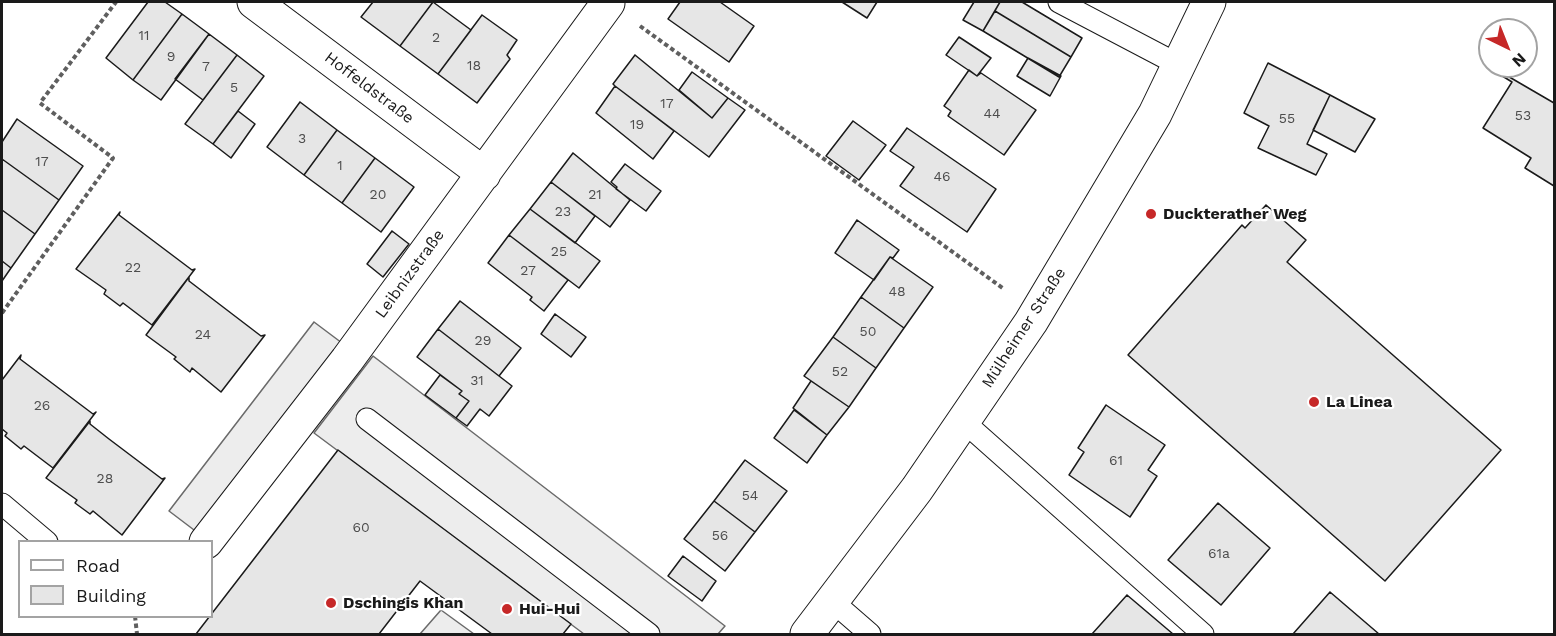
<!DOCTYPE html>
<html>
<head>
<meta charset="utf-8">
<style>
  body { margin:0 }
  #map { position:relative; width:1556px; height:636px; overflow:hidden; background:#fff; font-family:"Work Sans",sans-serif }
  canvas { display:block }
  .frame { position:absolute; inset:0; border:3px solid #1a1a1a; pointer-events:none }
  .legend { position:absolute; left:18px; top:540px; width:195px; height:78px; box-sizing:border-box; background:#fff; border:2px solid #a3a3a3; margin:0; padding:8px 10px; list-style:none; font-size:18px; color:#1a1a1a }
  .legend li { display:flex; align-items:center; gap:12px; height:30px }
  .legend b { width:30px; border:2px solid #a3a3a3 }
  .north { position:absolute; left:1478px; top:18px; width:60px; height:60px; box-sizing:border-box; background:#fff; border:2px solid #a3a3a3; border-radius:50%; rotate:137deg; font-size:16px; font-weight:700; line-height:24px; text-align:center; color:#1a1a1a }
  .north::after { content:''; display:block; margin:auto; width:21px; height:27px; background:#c62828; clip-path:polygon(50% 0,100% 100%,50% 72%,0 100%) }
</style>
</head>
<body>
<div id="map">
<canvas width="1556" height="636"></canvas>
<div class="frame"></div>
<ul class="legend">
<li><b style="height:8px;background:#fff"></b>Road</li>
<li><b style="height:16px;background:#e6e6e6"></b>Building</li>
</ul>
<div class="north">N</div>
</div>
<script>
const g = document.querySelector('canvas').getContext('2d');
g.lineJoin = 'round';
function paint(path, color) { g.fillStyle = color; g.fill(path, 'evenodd'); }
const shape = rows => new Path2D(rows.map(r => 'M' + r).join(''));
function trace(path, color, width, dash) { g.strokeStyle = color; g.lineWidth = width; g.lineCap = dash ? 'butt' : 'round'; g.setLineDash(dash || []); g.stroke(path); }
function drawText(font, color, halo, rows, align = 'center') {
  g.font = font + ' "Work Sans",sans-serif'; g.lineWidth = 4.5; g.setLineDash([]); g.textBaseline = 'middle'; g.strokeStyle = halo; g.fillStyle = color; for (const [text, x, y, turn = 0] of rows) {
    g.save(); g.translate(x, y); g.rotate((+turn || 0) * Math.PI / 180); g.textAlign = isNaN(turn) ? turn : align; if (halo) g.strokeText(text, 0, 0); g.fillText(text, 0, 0); g.restore();
  }
}
const built = shape([
  [314,322,342,343,198,533,169,511,314,322],
  [373,356,725,626,718,634,584,634,314,433,373,356],
  [441,610,474,634,420,634,441,610]
]);
paint(built, '#ededed');
trace(built, '#6a6a6a', 1.5);
const building = shape([
  [148,2,165,2,182,14,133,80,106,58,148,2],
  [373,2,433,2,400,46,361,17,373,2],
  [433,2,471,30,438,74,400,46,433,2],
  [680,2,720,2,754,26,729,62,668,19,680,2],
  [842,2,877,2,867,18,842,2],
  [974,2,1000,2,983,31,963,20,974,2],
  [1000,2,1022,2,1082,38,1071,57,995,11,1000,2],
  [995,11,1071,57,1059,77,983,31,995,11],
  [182,14,209,34,161,100,133,80,182,14],
  [482,15,517,40,507,55,510,59,477,103,438,74,482,15],
  [209,34,237,55,203,100,175,79,209,34],
  [959,37,991,58,977,76,946,55,959,37],
  [237,55,264,76,213,144,185,124,237,55],
  [635,55,712,118,728,98,745,110,709,157,615,86,613,84,635,55],
  [1028,58,1061,76,1050,96,1017,76,1028,58],
  [1268,63,1330,95,1307,144,1327,154,1316,175,1258,148,1269,126,1244,113,1268,63],
  [1487,64,1554,103,1554,186,1525,168,1531,158,1483,128,1512,82,1486,66,1487,64],
  [969,70,977,76,981,73,1036,110,1004,155,948,116,951,111,944,106,969,70],
  [692,72,728,98,712,118,679,90,692,72],
  [615,86,674,131,653,159,596,113,615,86],
  [1330,95,1375,119,1355,152,1313,130,1330,95],
  [300,102,337,130,304,175,267,147,300,102],
  [238,111,255,124,231,158,213,144,238,111],
  [17,119,83,166,59,200,2,159,2,142,17,119],
  [853,121,886,145,859,180,826,156,853,121],
  [907,128,996,189,967,232,900,186,914,167,890,151,907,128],
  [337,130,375,158,342,203,304,175,337,130],
  [573,153,630,200,610,227,551,182,573,153],
  [375,158,414,187,381,232,342,203,375,158],
  [2,159,59,200,35,234,2,210,2,159],
  [625,164,661,191,646,211,616,189,617,187,611,182,625,164],
  [551,182,595,216,575,243,530,209,551,182],
  [1266,205,1306,240,1287,262,1501,450,1385,581,1128,355,1242,225,1245,228,1266,205],
  [530,209,600,261,579,288,509,235,530,209],
  [2,210,35,234,11,268,2,261,2,210],
  [120,212,119,215,192,270,195,269,152,325,123,303,120,306,104,294,106,290,76,269,120,212],
  [857,220,899,250,893,258,890,257,874,280,835,253,857,220],
  [392,231,409,244,383,277,367,264,392,231],
  [509,235,568,280,544,311,530,300,532,297,488,263,509,235],
  [890,257,933,287,904,328,861,297,890,257],
  [2,261,11,268,2,281,2,261],
  [189,277,189,281,261,336,265,335,221,392,192,368,190,372,174,359,176,357,146,335,189,277],
  [861,297,904,328,876,368,833,337,861,297],
  [460,301,521,348,499,376,438,329,460,301],
  [555,314,586,337,571,357,541,334,555,314],
  [438,329,512,386,489,416,480,409,467,426,456,418,469,401,459,394,462,391,417,357,438,329],
  [833,337,876,368,849,407,804,376,833,337],
  [21,355,20,359,93,414,96,412,53,468,24,446,21,449,5,436,7,433,2,429,2,380,21,355],
  [440,375,462,391,459,394,469,401,456,418,425,395,440,375],
  [811,381,849,407,827,435,793,408,811,381],
  [1106,405,1165,445,1148,470,1157,476,1130,517,1069,475,1084,452,1078,448,1106,405],
  [794,410,827,435,807,463,774,438,794,410],
  [90,421,90,424,109,439,162,479,165,478,122,535,93,511,90,514,75,503,77,500,46,478,90,421],
  [338,450,571,624,563,634,492,634,420,581,379,634,196,634,338,450],
  [745,460,787,491,755,532,714,501,745,460],
  [714,501,755,532,725,571,684,539,714,501],
  [1218,503,1270,548,1221,605,1168,560,1218,503],
  [683,556,716,581,702,601,668,576,683,556],
  [1330,592,1379,634,1293,634,1330,592],
  [1127,595,1173,634,1092,634,1127,595]
]);
paint(building, '#e6e6e6');
trace(building, '#1a1a1a', 1.5);
const service = shape([
  [1059,2,1179,65],
  [367,419,649,634],
  [963,421,1203,634],
  [2,504,47,542],
  [832,601,870,634]
]);
const minor = shape([
  [254,2,484,174],
  [206,542,347,360,608,3]
]);
const secondary = shape([
  [807,634,917,489,1031,322,1155,114,1209,2]
]);
trace(service, '#1a1a1a', 23);
trace(minor, '#1a1a1a', 35);
trace(secondary, '#1a1a1a', 35);
trace(shape([
  [640,26,1004,289],
  [2,313,113,158,40,103,116,2],
  [135,616,137,634]
]), '#5f5f5f', 4, [4.5, 3]);
trace(service, '#fff', 21);
trace(minor, '#fff', 33);
trace(secondary, '#fff', 33);
for (const [x, y, r, color] of [
  [1151,214,6,"#c62828"],
  [1314,402,6,"#c62828"],
  [331,603,6,"#c62828"],
  [507,609,6,"#c62828"]
]) { const dot = new Path2D(); dot.arc(x, y, r, 0, 2 * Math.PI); g.fillStyle = color; g.fill(dot); trace(dot, '#fff', 2); }
drawText('14px', '#4d4d4d', null, [
  ["11",144,36],
  ["2",436,38],
  ["9",171,57],
  ["18",474,66],
  ["7",206,67],
  ["5",234,88],
  ["17",667,104],
  ["44",992,114],
  ["53",1523,116],
  ["55",1287,119],
  ["19",637,125],
  ["3",302,139],
  ["17",42,162],
  ["1",340,166],
  ["46",942,177],
  ["20",378,195],
  ["21",595,195],
  ["23",563,212],
  ["25",559,252],
  ["22",133,268],
  ["27",528,271],
  ["48",897,292],
  ["50",868,332],
  ["24",203,335],
  ["29",483,341],
  ["52",840,372],
  ["31",477,381],
  ["26",42,406],
  ["61",1116,461],
  ["28",105,479],
  ["54",750,496],
  ["60",361,528],
  ["56",720,536],
  ["61a",1219,554]
]);
drawText('16px', '#1a1a1a', '#fff', [
  ["Hoffeldstraße",369,88,37],
  ["Leibnizstraße",410,274,-54],
  ["Mülheimer Straße",1024,328,-57]
]);
drawText('bold 16px', '#1a1a1a', '#fff', [
  ["Duckterather Weg",1163,214],
  ["La Linea",1326,402],
  ["Dschingis Khan",343,603],
  ["Hui-Hui",519,609]
], 'left');
</script>
</body>
</html>
